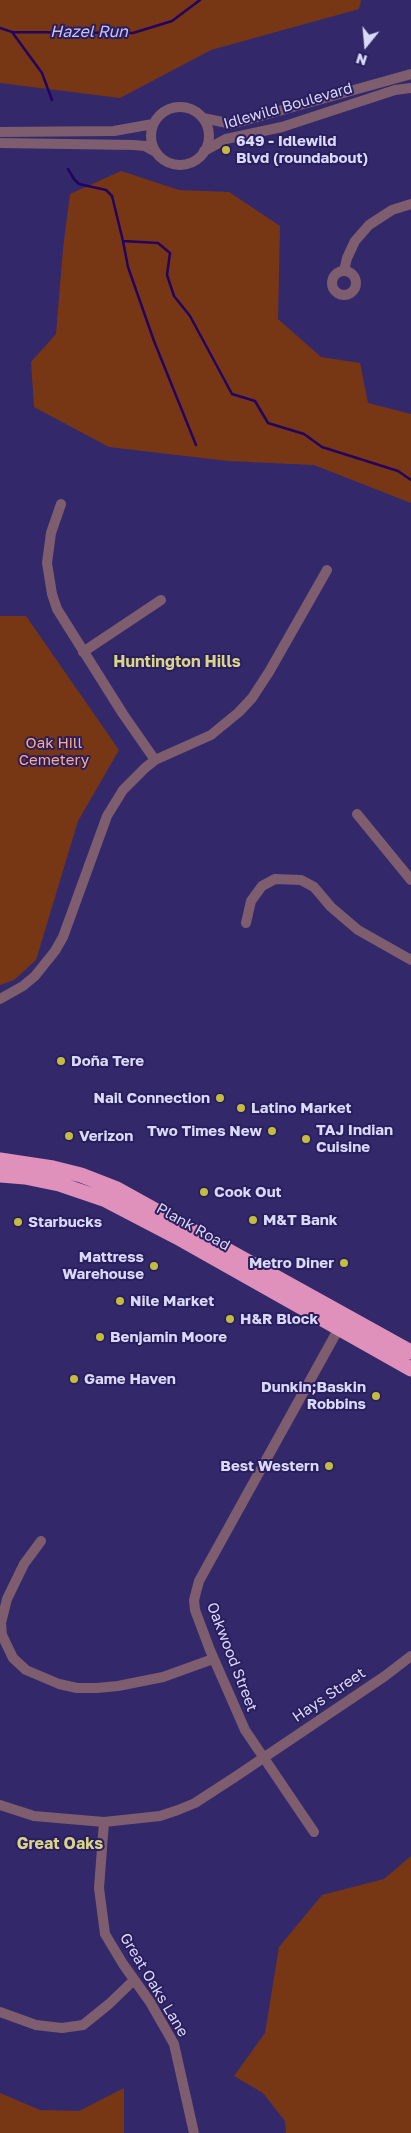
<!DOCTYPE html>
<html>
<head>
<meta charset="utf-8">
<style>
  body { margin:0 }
  #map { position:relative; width:411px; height:2133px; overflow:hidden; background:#33296a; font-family:"Golos Text",sans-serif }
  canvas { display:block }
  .north { position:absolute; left:341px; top:20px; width:50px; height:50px; -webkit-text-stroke:4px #2a1e5e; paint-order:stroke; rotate:197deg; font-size:14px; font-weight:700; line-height:20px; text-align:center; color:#d9d9f9 }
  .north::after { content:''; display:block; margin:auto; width:18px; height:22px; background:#d9d9f9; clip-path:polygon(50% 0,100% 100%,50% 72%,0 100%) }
</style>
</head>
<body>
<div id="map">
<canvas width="411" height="2133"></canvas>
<div class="north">N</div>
</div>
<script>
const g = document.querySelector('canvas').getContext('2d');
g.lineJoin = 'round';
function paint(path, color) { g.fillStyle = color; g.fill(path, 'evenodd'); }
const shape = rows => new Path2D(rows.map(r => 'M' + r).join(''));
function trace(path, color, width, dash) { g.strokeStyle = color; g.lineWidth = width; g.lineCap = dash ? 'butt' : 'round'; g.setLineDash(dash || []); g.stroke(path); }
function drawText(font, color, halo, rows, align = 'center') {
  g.font = font + ' "Golos Text",sans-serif'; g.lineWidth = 4; g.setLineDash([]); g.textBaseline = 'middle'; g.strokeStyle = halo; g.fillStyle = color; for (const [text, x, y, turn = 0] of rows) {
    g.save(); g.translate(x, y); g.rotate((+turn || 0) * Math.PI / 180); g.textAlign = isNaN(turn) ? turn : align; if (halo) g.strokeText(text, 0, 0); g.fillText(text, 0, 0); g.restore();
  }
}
paint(shape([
  [0,0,361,0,359,9,211,50,120,98,0,83],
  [121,171,179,190,229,192,280,226,278,319,321,357,360,363,368,403,411,414,411,503,314,465,228,461,109,447,34,407,31,362,56,334,63,249,70,194],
  [0,616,26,616,119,750,78,821,36,960,14,980,0,985],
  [411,1856,411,2133,286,2133,285,2121,263,2093,234,2076,265,2033,279,1947,322,1895,384,1879],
  [124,2088,124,2133,0,2133,0,2093,40,2110,79,2111]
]), '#783714');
trace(shape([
  [0,28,12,32,133,33,172,21,200,0],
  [12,32,42,73,52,100],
  [68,169,74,179,79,184,106,190,112,196,123,241,158,243,170,253,167,275,174,296,190,316,232,394,255,401,268,423,304,434,322,447,398,471,411,480],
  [123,241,128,267,154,341,196,445]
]), '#230361', 2.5);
trace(shape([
  '151 136a29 29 0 1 1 58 0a29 29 0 1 1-58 0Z',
  [203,118,232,124,411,74],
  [0,132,114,131,153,124],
  [0,143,134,145,145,146,156,152],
  [204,151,226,139,282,127,395,90,411,88],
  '332 283a12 12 0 1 1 24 0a12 12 0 1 1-24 0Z',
  [344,271,347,258,355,241,369,225,392,210,411,204],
  [61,504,51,533,47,563,52,594,57,609,123,714,155,760],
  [83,652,161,600],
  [357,814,411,880],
  [246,923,251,901,262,886,275,879,301,880,314,887,331,907,358,930,411,960],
  [0,999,23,986,35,976,55,951,63,937,107,816,123,790,145,768,155,760,211,735,239,712,252,698,269,672,327,570],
  [41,1541,24,1564,7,1599,1,1623,2,1635,13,1658,26,1670,59,1684,77,1688,97,1688,118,1686,163,1677,213,1659],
  [0,1805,34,1816,104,1822,160,1816,178,1810,195,1803,235,1777,385,1676,411,1656],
  [104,1822,99,1888,105,1934,123,1964,150,2002,174,2044,194,2133],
  [314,1832,245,1730,210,1650,195,1610,194,1600,199,1581,339,1328],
  [0,2012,36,2025,62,2028,83,2025,109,2004,134,1980]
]), '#7e5d6e', 10);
trace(shape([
  [0,1160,53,1168,81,1175,117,1189,411,1352],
  [0,1175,25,1177,59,1184,106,1200,177,1237,411,1369]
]), '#df91bb', 15);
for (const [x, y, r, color] of [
  [226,150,5,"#c4bc3e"],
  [61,1061,5,"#c4bc3e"],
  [220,1098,5,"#c4bc3e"],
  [241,1108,5,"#c4bc3e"],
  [272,1131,5,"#c4bc3e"],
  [69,1136,5,"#c4bc3e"],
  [306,1139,5,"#c4bc3e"],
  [204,1192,5,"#c4bc3e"],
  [253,1220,5,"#c4bc3e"],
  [18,1222,5,"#c4bc3e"],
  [344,1263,5,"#c4bc3e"],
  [154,1266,5,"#c4bc3e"],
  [120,1301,5,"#c4bc3e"],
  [230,1319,5,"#c4bc3e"],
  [100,1337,5,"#c4bc3e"],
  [74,1379,5,"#c4bc3e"],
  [376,1396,5,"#c4bc3e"],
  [329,1466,5,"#c4bc3e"]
]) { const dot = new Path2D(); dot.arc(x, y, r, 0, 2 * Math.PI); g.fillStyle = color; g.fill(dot); trace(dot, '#2a1e5e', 2); }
drawText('15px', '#d9d9f9', '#2a1e5e', [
  ["Idlewild Boulevard",288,106,-16],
  ["Plank Road",193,1227,29],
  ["Oakwood Street",232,1657,69],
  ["Hays Street",329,1695,-34],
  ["Great Oaks Lane",154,1985,59]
]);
drawText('bold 15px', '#d9d9f9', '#2a1e5e', [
  ["649 - Idlewild",236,141],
  ["Blvd (roundabout)",236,158],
  ["Doña Tere",71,1061],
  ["Nail Connection",210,1098,"right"],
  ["Latino Market",251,1108],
  ["TAJ Indian",316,1130],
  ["Cuisine",316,1147],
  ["Two Times New",262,1131,"right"],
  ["Verizon",79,1136],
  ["Cook Out",214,1192],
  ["M&T Bank",263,1220],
  ["Starbucks",28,1222],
  ["Mattress",144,1257,"right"],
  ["Warehouse",144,1274,"right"],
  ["Metro Diner",334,1263,"right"],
  ["Nile Market",130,1301],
  ["H&R Block",240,1319],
  ["Benjamin Moore",110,1337],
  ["Game Haven",84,1379],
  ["Dunkin;Baskin",366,1387,"right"],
  ["Robbins",366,1404,"right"],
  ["Best Western",319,1466,"right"]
], 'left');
drawText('15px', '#f9ac88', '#2a1e5e', [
  ["Oak Hill",54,743],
  ["Cemetery",54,760]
]);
drawText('italic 16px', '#c3c2f3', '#2a1e5e', [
  ["Hazel Run",89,32]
]);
drawText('bold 16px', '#d9d587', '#2a1e5e', [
  ["Huntington Hills",177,662],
  ["Great Oaks",60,1844]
]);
</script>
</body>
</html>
